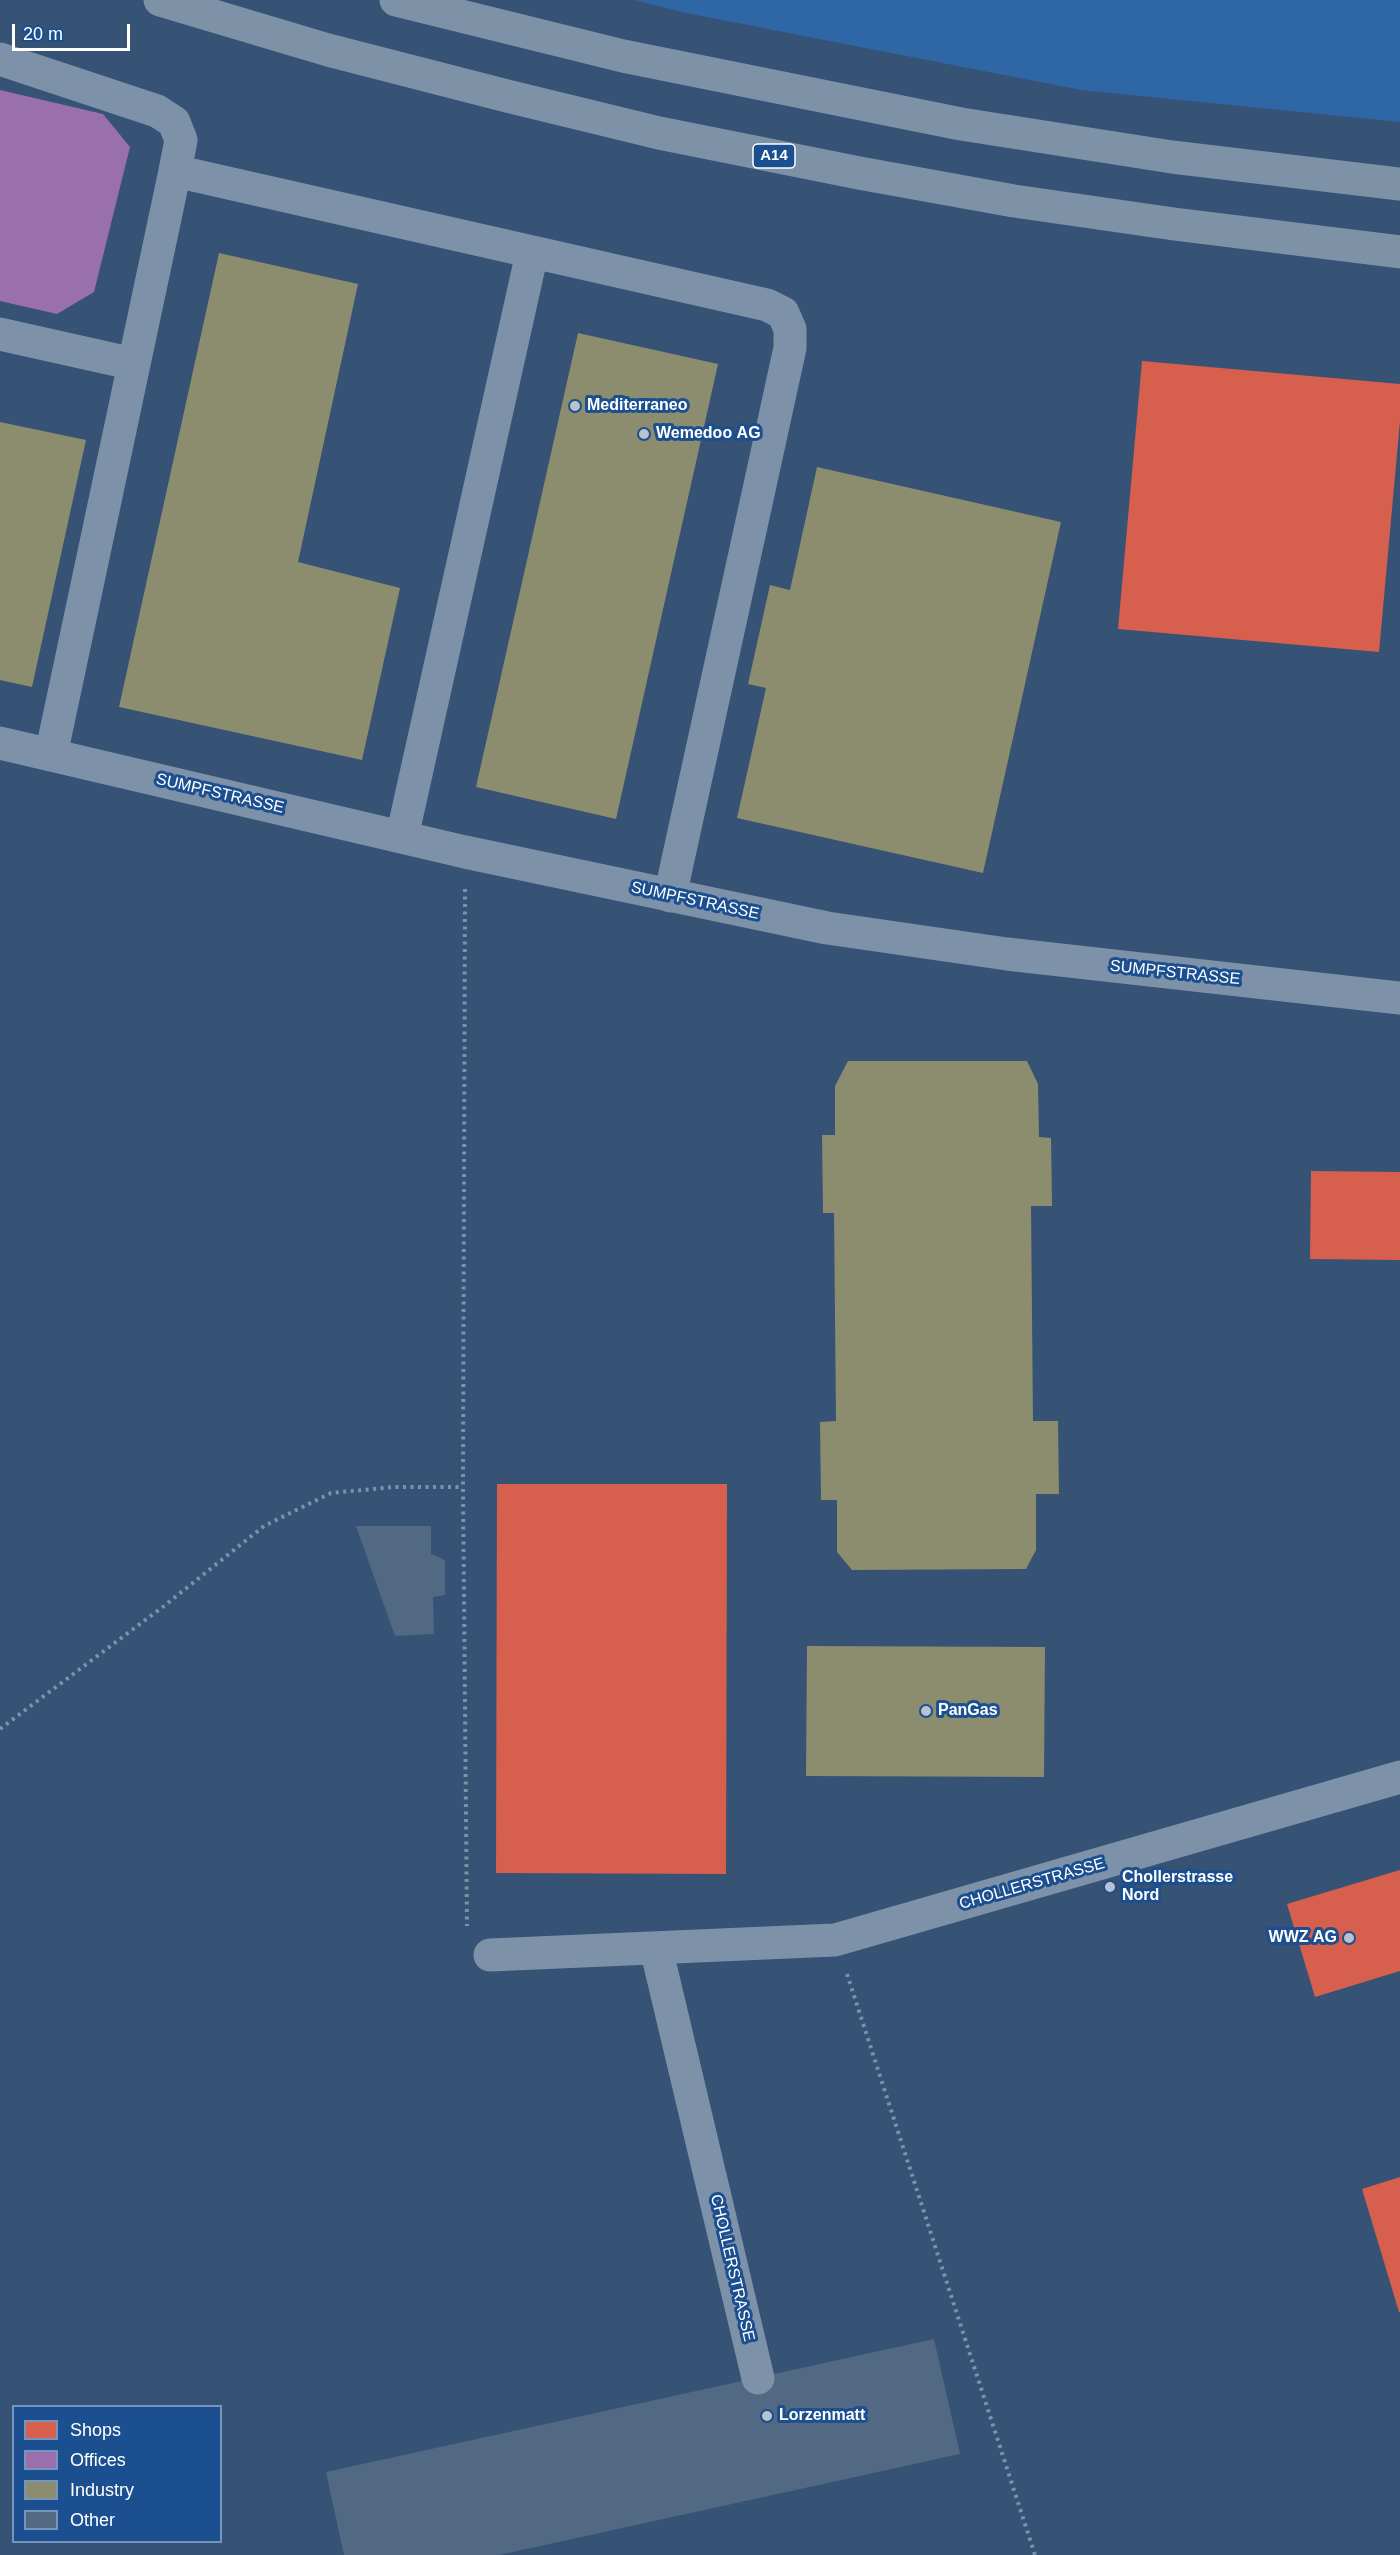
<!DOCTYPE html>
<html>
<head>
<meta charset="utf-8">
<style>
  body { margin:0 }
  #map { position:relative; width:1400px; height:2555px; overflow:hidden; background:#365274; font-family:Helvetica,sans-serif }
  canvas { display:block }
  .legend { position:absolute; left:12px; top:2405px; width:210px; height:138px; box-sizing:border-box; background:#1b4f8f; border:2px solid #7695bc; margin:0; padding:8px 10px; list-style:none; font-size:18px; color:#fff }
  .legend li { display:flex; align-items:center; gap:12px; height:30px }
  .legend b { width:30px; border:2px solid #7695bc }
  .scale { position:absolute; left:12px; top:24px; width:118px; height:27px; box-sizing:border-box; border:3px solid #fff; border-top:0; padding-left:8px; font-size:18px; line-height:21px; white-space:nowrap; color:#fff; -webkit-text-stroke:4px #1b4f8f; paint-order:stroke }
</style>
</head>
<body>
<div id="map">
<canvas width="1400" height="2555"></canvas>
<ul class="legend">
<li><b style="height:16px;background:#d6604d"></b>Shops</li>
<li><b style="height:16px;background:#9970ab"></b>Offices</li>
<li><b style="height:16px;background:#8c8c6e"></b>Industry</li>
<li><b style="height:16px;background:#526984"></b>Other</li>
</ul>
<div class="scale">20 m</div>
</div>
<script>
const g = document.querySelector('canvas').getContext('2d');
g.lineJoin = 'round';
function paint(path, color) { g.fillStyle = color; g.fill(path, 'evenodd'); }
const shape = rows => new Path2D(rows.map(r => 'M' + r).join(''));
function trace(path, color, width, dash) { g.strokeStyle = color; g.lineWidth = width; g.lineCap = dash ? 'butt' : 'round'; g.setLineDash(dash || []); g.stroke(path); }
function drawText(font, color, halo, rows, align = 'center') {
  g.font = font + ' Helvetica,sans-serif'; g.lineWidth = 6; g.setLineDash([]); g.textBaseline = 'middle'; g.strokeStyle = halo; g.fillStyle = color; for (const [text, x, y, turn = 0] of rows) {
    g.save(); g.translate(x, y); g.rotate((+turn || 0) * Math.PI / 180); g.textAlign = isNaN(turn) ? turn : align; if (halo) g.strokeText(text, 0, 0); g.fillText(text, 0, 0); g.restore();
  }
}
paint(shape([
  [634,0,1400,0,1400,122,1081,90,686,13]
]), '#2f66a5');
paint(shape([
  [1142,361,1400,384,1400,421,1379,652,1118,629],
  [1311,1171,1400,1172,1400,1260,1310,1259],
  [497,1484,727,1484,726,1874,496,1873],
  [1400,1870,1400,1971,1315,1997,1287,1904],
  [1400,2177,1400,2312,1399,2312,1362,2189]
]), '#d6604d');
paint(shape([
  [0,90,103,114,130,147,94,292,57,314,0,301]
]), '#9970ab');
paint(shape([
  [219,253,358,284,298,562,400,588,362,760,119,707],
  [578,333,718,364,616,819,476,787],
  [0,422,86,440,32,687,0,680],
  [817,467,1061,522,983,873,737,818,766,688,748,684,770,585,790,590],
  [848,1061,1027,1061,1038,1084,1039,1137,1051,1138,1052,1206,1031,1206,1033,1421,1058,1421,1059,1494,1036,1494,1036,1550,1026,1569,852,1570,837,1552,837,1500,821,1500,820,1422,836,1421,834,1213,823,1213,822,1135,835,1135,835,1086],
  [807,1646,1045,1647,1044,1777,806,1776]
]), '#8c8c6e');
paint(shape([
  [356,1526,431,1526,431,1554,445,1560,445,1595,433,1597,434,1634,395,1636],
  [934,2339,960,2454,499,2555,344,2555,326,2472]
]), '#526984');
trace(shape([
  [465,889,463,1487,467,1926],
  [0,1729,164,1606,264,1526,331,1493,394,1487,463,1487],
  [847,1974,1035,2555]
]), '#7d92a8', 4, [3, 4.5]);
trace(shape([
  [0,59,157,111,174,122,181,140,175,171],
  [0,334,134,364],
  [0,743,465,852,827,928,1007,954,1400,998],
  [51,755,175,171,767,305,783,313,790,329,790,348,670,896],
  [402,837,532,253],
  [656,1948,758,2378],
  [490,1955,835,1940,1400,1777]
]), '#7d92a8', 33);
trace(shape([
  [160,0,328,50,507,96,659,133,859,173,1014,201,1174,224,1400,252],
  [396,0,623,56,961,124,1172,157,1400,184]
]), '#7e92a7', 33);
for (const [x, y, r, color] of [
  [575,406,6,"#b9c2ce"],
  [644,434,6,"#b9c2ce"],
  [926,1711,6,"#b9c2ce"],
  [1110,1887,6,"#b9c2ce"],
  [1349,1938,6,"#b9c2ce"],
  [767,2416,6,"#b9c2ce"]
]) { const dot = new Path2D(); dot.arc(x, y, r, 0, 2 * Math.PI); g.fillStyle = color; g.fill(dot); trace(dot, '#1b4f8f', 2); }
for (const [x, y, w] of [
  [774,156,42]
]) { const box = new Path2D(); box.roundRect(x - w / 2, y - 12, w, 24, 4.5); g.fillStyle = '#1b4f8f'; g.fill(box); trace(box, '#fff', 1.5); }
drawText('bold 15px', '#fff', null, [
  ["A14",774,156]
]);
drawText('bold 16px', '#fff', '#1b4f8f', [
  ["Mediterraneo",587,406],
  ["Wemedoo AG",656,434],
  ["PanGas",938,1711],
  ["Chollerstrasse",1122,1878],
  ["Nord",1122,1896],
  ["WWZ AG",1337,1938,"right"],
  ["Lorzenmatt",779,2416]
], 'left');
drawText('16px', '#fff', '#1b4f8f', [
  ["SUMPFSTRASSE",220,794,13],
  ["SUMPFSTRASSE",695,901,12],
  ["SUMPFSTRASSE",1175,973,6],
  ["CHOLLERSTRASSE",1032,1884,-16],
  ["CHOLLERSTRASSE",732,2268,77]
]);
</script>
</body>
</html>
